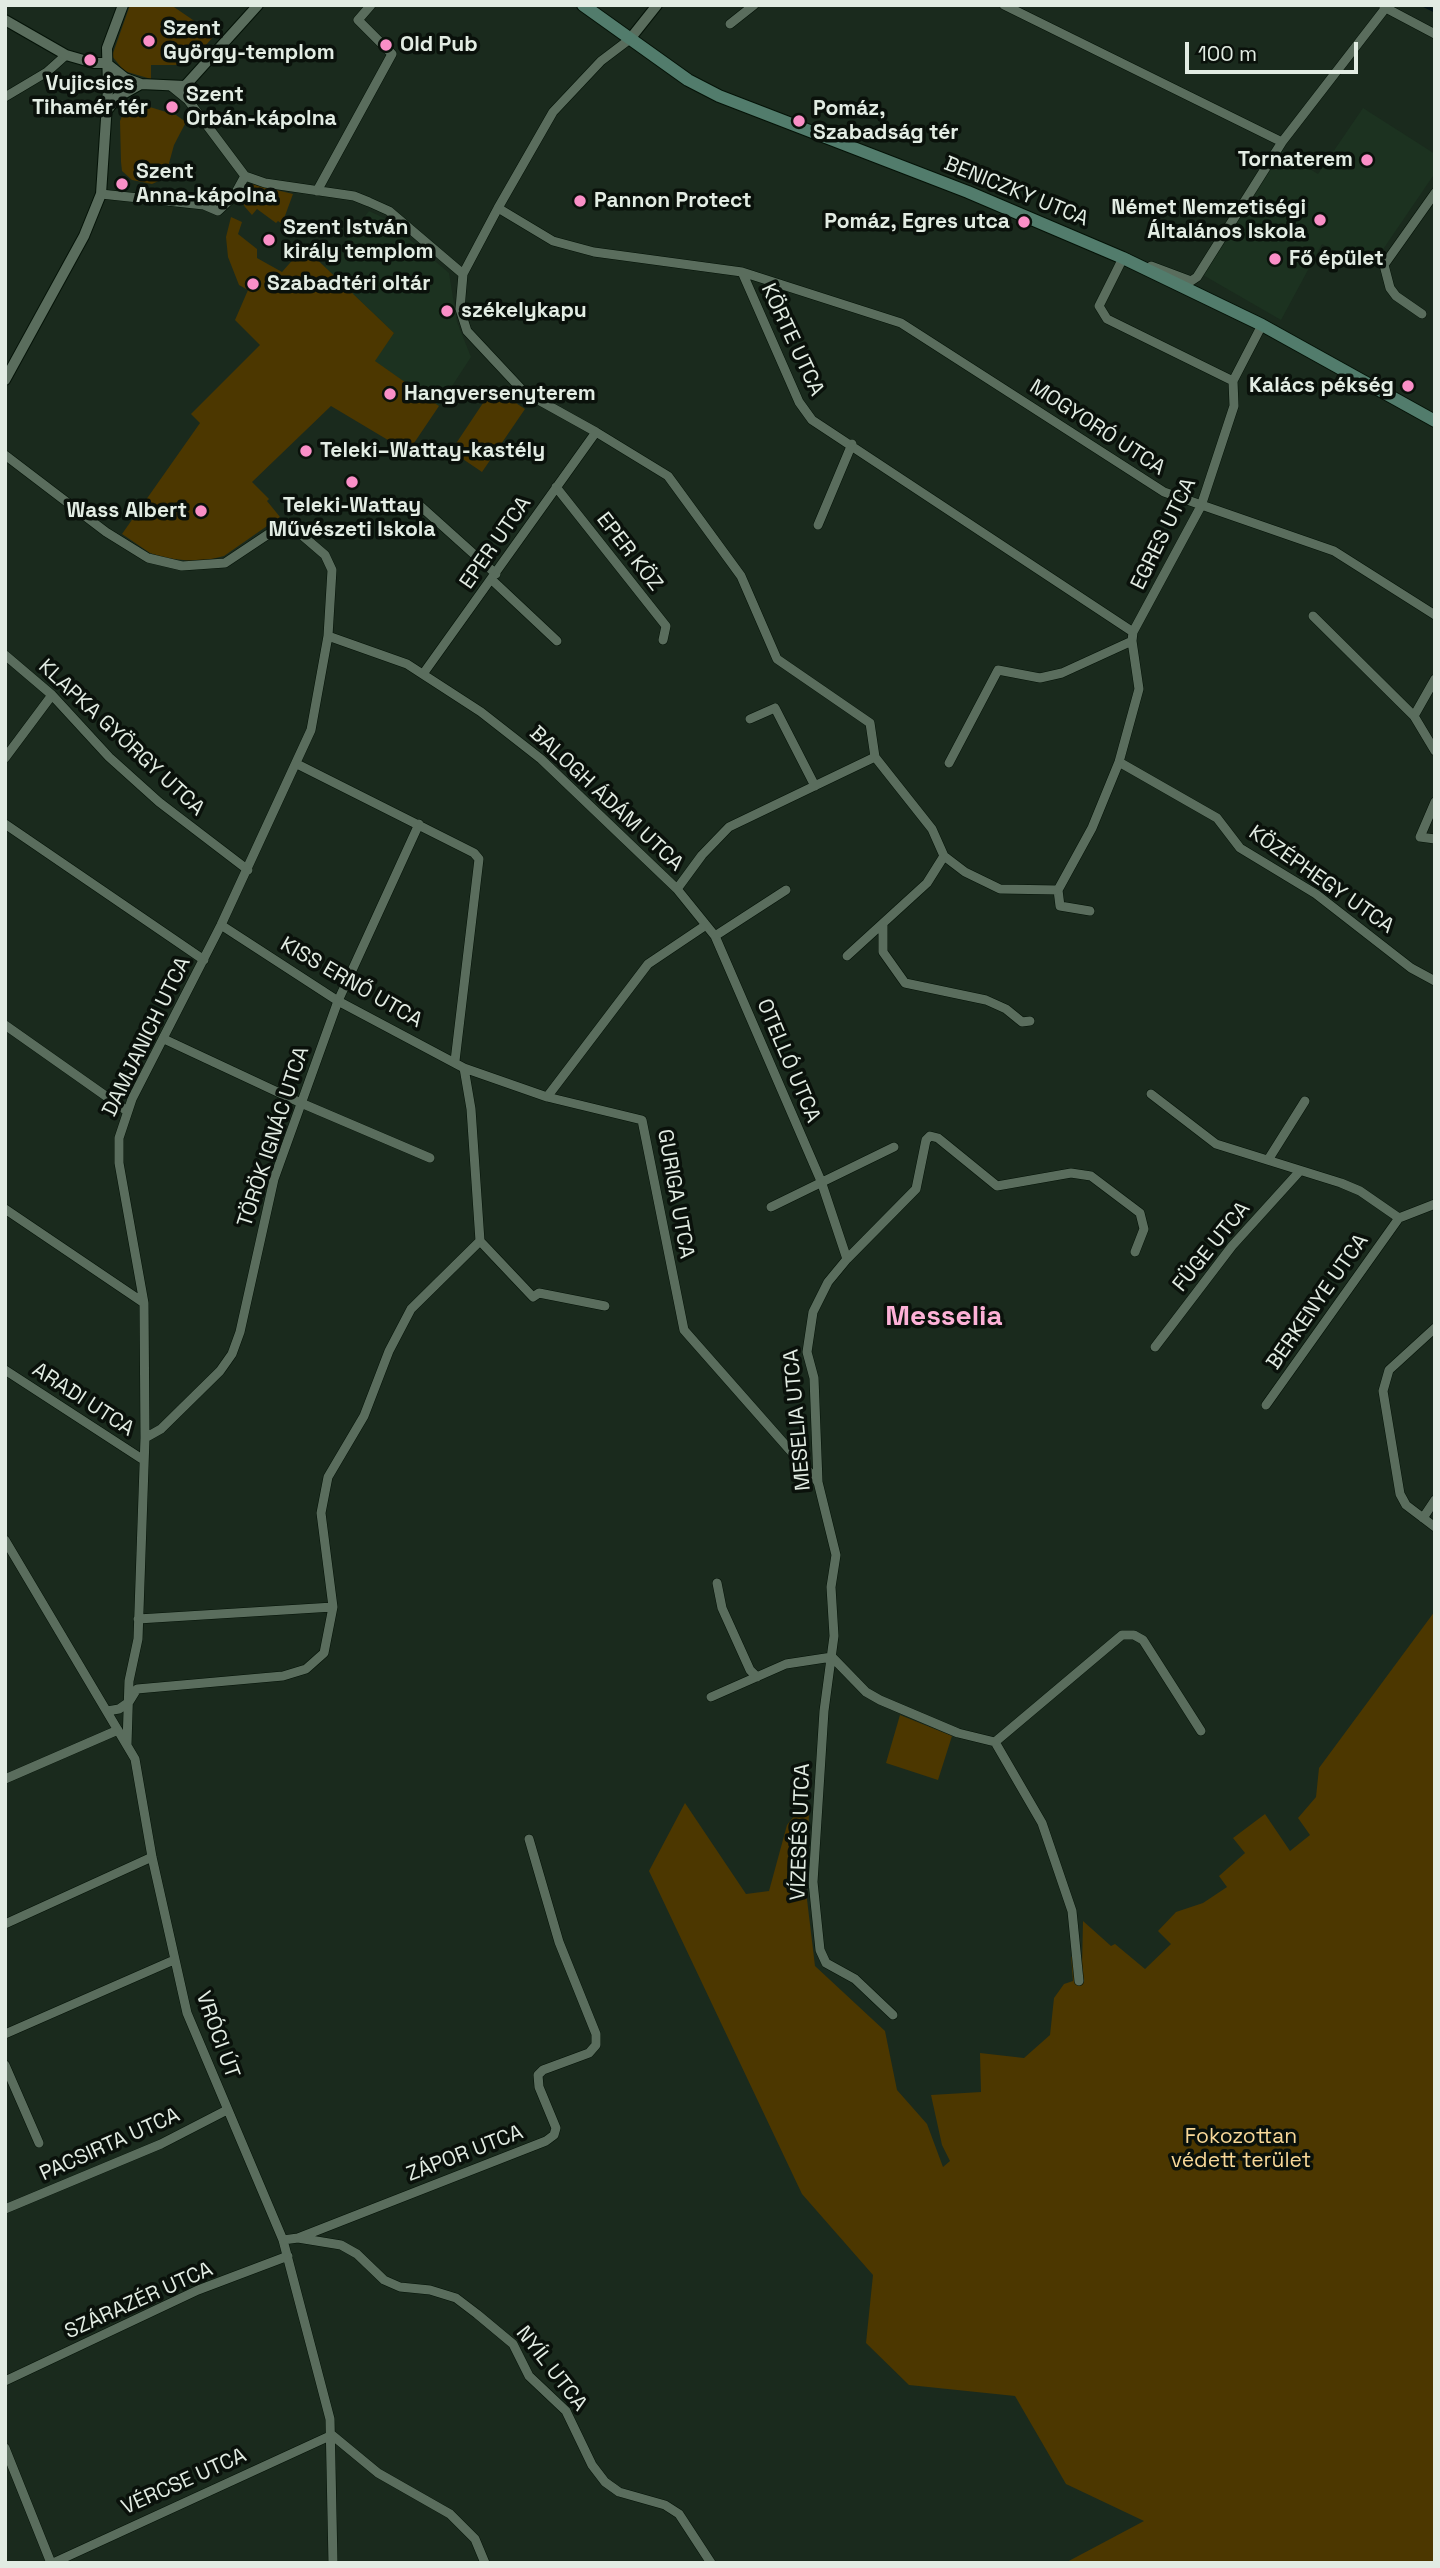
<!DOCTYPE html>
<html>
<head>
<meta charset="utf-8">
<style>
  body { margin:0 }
  #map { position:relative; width:1440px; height:2568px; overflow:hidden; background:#1a2a1d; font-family:"Space Grotesk",sans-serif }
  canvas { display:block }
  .frame { position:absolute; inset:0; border:7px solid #e2ece3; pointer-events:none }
  .scale { position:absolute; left:1185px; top:42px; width:173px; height:32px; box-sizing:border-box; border:4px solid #e2ece3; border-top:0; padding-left:9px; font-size:21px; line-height:24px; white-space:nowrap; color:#e2ece3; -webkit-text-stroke:5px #0a110b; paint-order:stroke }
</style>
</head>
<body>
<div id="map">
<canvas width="1440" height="2568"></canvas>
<div class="frame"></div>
<div class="scale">100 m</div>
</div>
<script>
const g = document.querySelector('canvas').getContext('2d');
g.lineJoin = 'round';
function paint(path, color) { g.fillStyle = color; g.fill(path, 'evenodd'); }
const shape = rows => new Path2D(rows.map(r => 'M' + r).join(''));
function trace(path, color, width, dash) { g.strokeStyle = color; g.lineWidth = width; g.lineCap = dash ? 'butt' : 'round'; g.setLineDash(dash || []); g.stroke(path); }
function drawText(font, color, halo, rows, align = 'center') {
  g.font = font + ' "Space Grotesk",sans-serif'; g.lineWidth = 7; g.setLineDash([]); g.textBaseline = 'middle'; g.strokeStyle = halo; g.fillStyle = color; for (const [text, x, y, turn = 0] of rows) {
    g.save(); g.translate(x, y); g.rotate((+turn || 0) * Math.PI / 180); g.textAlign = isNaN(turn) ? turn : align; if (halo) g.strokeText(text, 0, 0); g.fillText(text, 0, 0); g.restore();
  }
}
paint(shape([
  [1363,108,1435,154,1435,173,1369,270,1322,244,1281,320,1203,275,1277,149,1318,174],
  [369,211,384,218,449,273,457,322,471,357,439,406,374,361,394,333,325,267]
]), '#1c3220');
paint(shape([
  [130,5,171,5,215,35,205,46,196,40,178,65,151,65,151,79,124,71,112,56],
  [140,104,176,115,186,122,174,145,165,178,152,184,132,180,122,171,121,162,120,121,124,111],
  [252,184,293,194,282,224,278,221,276,223,257,209,252,215,245,207,239,196],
  [231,217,242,222,238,234,257,249,257,258,282,272,304,247,394,333,375,361,439,406,408,452,331,406,252,482,269,499,267,501,280,517,224,556,200,562,166,558,150,553,122,534,200,423,191,414,260,345,235,320,248,290,239,285,228,257,226,237],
  [493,388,525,409,482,472,451,451],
  [1435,1611,1435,2563,1065,2563,1144,2521,1066,2484,1015,2396,909,2385,866,2343,873,2275,802,2194,649,1871,685,1803,746,1894,769,1891,787,1825,798,1811,809,1814,806,1891,815,1966,885,2031,897,2090,927,2124,943,2167,950,2161,942,2145,931,2095,981,2092,980,2053,1024,2058,1050,2035,1054,1998,1064,1984,1073,1981,1071,1956,1082,1967,1083,1921,1111,1946,1115,1944,1145,1969,1171,1944,1158,1931,1176,1912,1203,1903,1227,1887,1219,1876,1245,1853,1233,1838,1265,1814,1290,1851,1310,1835,1298,1818,1316,1797,1319,1768],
  [900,1715,952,1736,938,1780,886,1763]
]), '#4c3700');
trace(shape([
  [1423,5,1435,11]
]), '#061619', 3.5);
const minor = shape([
  [1004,5,1282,142],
  [1384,7,1435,34],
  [730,24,754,5],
  [630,39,601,61,553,112,498,208,463,274,460,309,467,331,524,392,596,432,668,476,741,576,777,659,870,723,875,757,932,829,944,856,965,872,1000,889,1058,890],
  [172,87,188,100,245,176],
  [5,97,47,72,66,55],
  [245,176,265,183,354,196,369,202,389,211,463,274],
  [317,191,392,54,358,20,371,5],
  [101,194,204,205,218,211,234,196,245,176],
  [498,208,553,241,594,252,742,272,901,323,1164,492,1334,551,1435,615],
  [1128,259,1123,258,1099,306,1107,319,1233,381],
  [1151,266,1191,281,1197,277,1282,142,1384,10],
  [742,272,799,402,812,420,1133,632],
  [1422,314,1396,296,1390,288,1384,265,1435,193],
  [5,455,106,532,148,558,182,566,225,563,279,527,289,524,325,555,332,570,328,636,311,730,221,925,132,1099,119,1138,119,1163,144,1303,145,1438,138,1639,129,1681,127,1744],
  [556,487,666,626,663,640],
  [417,503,496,574],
  [818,525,852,444],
  [492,580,557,641],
  [1313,616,1414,716,1435,751],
  [328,636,407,664,481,712,541,759,677,889,715,936,821,1181,847,1259],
  [5,655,52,695,109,757,159,802,248,870],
  [423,674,596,432],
  [1414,716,1435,679],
  [750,719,775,708,815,786],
  [5,758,52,695],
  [1119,762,1217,818,1240,848,1316,894,1411,968,1435,981],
  [949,763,998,670,1040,678,1062,673,1132,641],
  [297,764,474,853,479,859,455,1061],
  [1435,802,1420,837,1435,839],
  [5,824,204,960],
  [677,889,702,855,729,827,875,757],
  [1058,890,1092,828,1119,762,1139,689,1132,641,1133,632,1201,506,1234,406,1233,381,1262,325],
  [1058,890,1060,906,1090,911],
  [883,924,883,952,905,983,986,1000,1006,1009,1022,1022,1030,1021],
  [221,925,338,1001,464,1068,547,1097,648,964,706,925],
  [715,936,786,890],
  [847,956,927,883,944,856],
  [5,1025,127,1111],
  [164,1039,301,1103,430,1158],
  [464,1068,471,1109,480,1241],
  [1151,1094,1216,1144,1341,1183,1360,1191,1399,1218,1435,1204],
  [547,1097,642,1120,684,1330,818,1482],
  [1268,1160,1305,1101],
  [771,1207,894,1147],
  [5,1209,144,1303],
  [480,1241,533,1297,539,1293,605,1306],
  [1435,1328,1389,1370,1383,1391,1400,1494,1406,1505,1435,1527],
  [1155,1347,1232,1246,1299,1172],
  [5,1370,142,1459],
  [1266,1405,1399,1218],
  [145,1438,161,1429,220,1371,232,1354,240,1332,274,1179,338,1001,419,824],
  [1423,1518,1435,1500],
  [5,1540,135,1759,152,1857,187,2013,283,2240,330,2419,333,2563],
  [717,1583,722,1608,750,1670,757,1677],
  [138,1619,333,1607],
  [832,1657,866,1692,880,1700,958,1733,995,1742,1042,1823,1072,1911,1079,1981],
  [711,1697,786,1664,832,1657],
  [107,1711,119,1709,129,1702,137,1689,283,1676,306,1669,324,1653,333,1607,321,1513,328,1477,364,1416,389,1351,411,1309,480,1241],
  [995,1742,1122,1635,1134,1635,1143,1640,1201,1731],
  [5,1779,118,1730],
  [5,1924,152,1857],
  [893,2015,855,1979,826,1963,820,1950,813,1882,824,1711,834,1636,831,1587,836,1555,818,1482,814,1378,807,1352,813,1312,828,1282,847,1259,916,1189,926,1140,930,1136,938,1138,997,1186,1071,1173,1091,1176,1140,1213,1144,1229,1135,1252],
  [5,2034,174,1960],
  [5,2065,39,2143],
  [5,2209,161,2144,227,2110],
  [298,2238,546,2141,554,2135,556,2128,539,2087,538,2075,543,2070,589,2053,596,2045,596,2034,559,1942,529,1839],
  [283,2240,298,2238,341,2245,357,2254,384,2280,400,2287,430,2290,456,2298,477,2314,513,2344,529,2376,566,2411,592,2465,605,2482,619,2492,665,2505,679,2514,711,2563],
  [5,2381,198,2290,288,2256],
  [5,2448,51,2563],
  [53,2563,332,2435,378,2473,450,2514,475,2539,485,2563]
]);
const tertiary = shape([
  [5,20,66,55,94,63,106,63],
  [630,39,657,5],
  [106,63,125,78,141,84,185,86,258,5],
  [109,108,116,98,141,84],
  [5,380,84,236,101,194,108,89,107,48,123,5]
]);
const secondary = shape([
  [583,5,688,80,719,96,968,192,1123,258,1262,325,1435,421]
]);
trace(minor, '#041207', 10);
trace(tertiary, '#041207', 12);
trace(secondary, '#041207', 14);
trace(minor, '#5a6d5d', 9);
trace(tertiary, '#5a6d5d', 10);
trace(secondary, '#527c6c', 12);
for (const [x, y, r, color] of [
  [149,41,7,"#fa8fc7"],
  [386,45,7,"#fa8fc7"],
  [90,60,7,"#fa8fc7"],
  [172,107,7,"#fa8fc7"],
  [799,121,7,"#fa8fc7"],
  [1367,160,7,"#fa8fc7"],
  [122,184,7,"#fa8fc7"],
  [580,201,7,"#fa8fc7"],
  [1320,220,7,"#fa8fc7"],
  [1024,222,7,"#fa8fc7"],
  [269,240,7,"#fa8fc7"],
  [1275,259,7,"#fa8fc7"],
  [253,284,7,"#fa8fc7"],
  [447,311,7,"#fa8fc7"],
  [1408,386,7,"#fa8fc7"],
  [390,394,7,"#fa8fc7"],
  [306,451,7,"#fa8fc7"],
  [352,482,7,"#fa8fc7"],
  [201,511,7,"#fa8fc7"]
]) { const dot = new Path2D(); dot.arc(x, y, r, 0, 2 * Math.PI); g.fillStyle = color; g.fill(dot); trace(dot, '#0a110b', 2.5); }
drawText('bold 21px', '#e2ece3', '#0a110b', [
  ["Szent",163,29],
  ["György-templom",163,53],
  ["Old Pub",400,45],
  ["Vujicsics",90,84,"center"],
  ["Tihamér tér",90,108,"center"],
  ["Szent",186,95],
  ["Orbán-kápolna",186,119],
  ["Pomáz,",813,109],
  ["Szabadság tér",813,133],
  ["Tornaterem",1353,160,"right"],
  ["Szent",136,172],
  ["Anna-kápolna",136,196],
  ["Pannon Protect",594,201],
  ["Német Nemzetiségi",1306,208,"right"],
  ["Általános Iskola",1306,232,"right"],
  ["Pomáz, Egres utca",1010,222,"right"],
  ["Szent István",283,228],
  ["király templom",283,252],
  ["Fő épület",1289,259],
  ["Szabadtéri oltár",267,284],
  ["székelykapu",461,311],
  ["Kalács pékség",1394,386,"right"],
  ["Hangversenyterem",404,394],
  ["Teleki–Wattay-kastély",320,451],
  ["Teleki-Wattay",352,506,"center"],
  ["Művészeti Iskola",352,530,"center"],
  ["Wass Albert",187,511,"right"]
], 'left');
drawText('21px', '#e2ece3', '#0a110b', [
  ["BENICZKY UTCA",1016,192,22],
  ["KÖRTE UTCA",792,340,65],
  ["MOGYORÓ UTCA",1097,428,33],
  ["EGRES UTCA",1164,534,-64],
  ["EPER UTCA",496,543,-55],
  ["EPER KÖZ",629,552,52],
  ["KLAPKA GYÖRGY UTCA",121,738,43],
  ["BALOGH ÁDÁM UTCA",606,799,43],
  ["KÖZÉPHEGY UTCA",1321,880,35],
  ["KISS ERNŐ UTCA",351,983,30],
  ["DAMJANICH UTCA",147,1037,-64],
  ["OTELLÓ UTCA",788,1061,67],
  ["TÖRÖK IGNÁC UTCA",274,1137,-72],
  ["GURIGA UTCA",675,1194,80],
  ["FÜGE UTCA",1212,1247,-51],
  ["BERKENYE UTCA",1318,1302,-55],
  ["ARADI UTCA",83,1400,33],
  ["MESELIA UTCA",798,1420,-95],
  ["VÍZESÉS UTCA",801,1832,-88],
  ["VRÓCI ÚT",217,2035,70],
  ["PACSIRTA UTCA",110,2145,-24],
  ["ZÁPOR UTCA",465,2154,-21],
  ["SZÁRAZÉR UTCA",139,2301,-24],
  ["NYÍL UTCA",551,2369,52],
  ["VÉRCSE UTCA",184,2482,-24]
]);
drawText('21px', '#f8d898', '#0a110b', [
  ["Fokozottan",1241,2137],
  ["védett terület",1241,2161]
]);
drawText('bold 28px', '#fdb1d7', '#0a110b', [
  ["Messelia",944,1317]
]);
</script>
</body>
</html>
